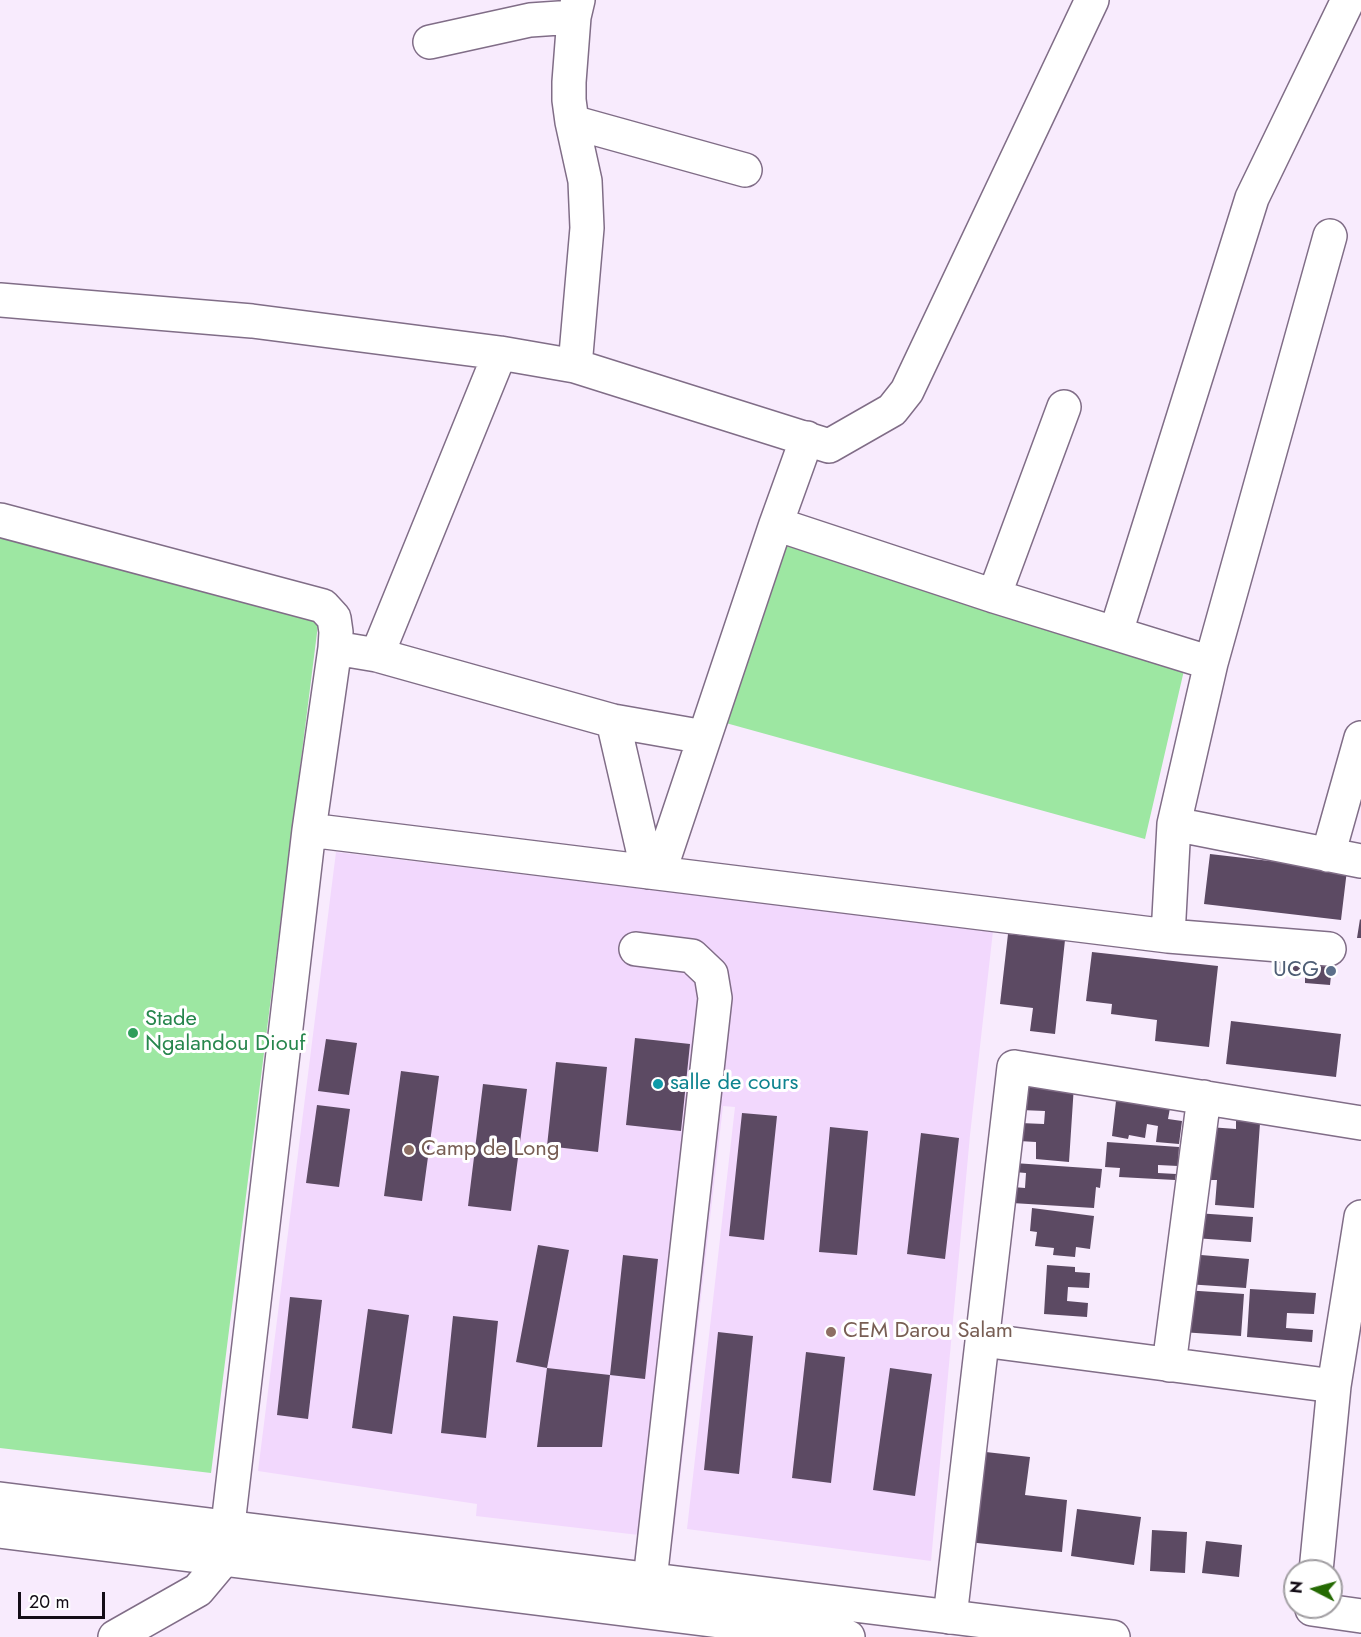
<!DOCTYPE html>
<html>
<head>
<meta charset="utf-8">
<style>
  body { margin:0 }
  #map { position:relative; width:1361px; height:1637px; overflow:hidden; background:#f8ebfd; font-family:Jost,sans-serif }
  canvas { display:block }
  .north { position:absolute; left:1283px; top:1559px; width:60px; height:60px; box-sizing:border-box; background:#fff; border:2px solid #a19ea2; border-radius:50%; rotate:276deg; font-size:16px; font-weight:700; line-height:24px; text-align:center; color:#130c16 }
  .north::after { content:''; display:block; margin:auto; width:21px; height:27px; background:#256a03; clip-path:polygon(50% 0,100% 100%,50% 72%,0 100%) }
  .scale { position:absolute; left:18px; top:1592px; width:87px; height:27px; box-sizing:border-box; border:3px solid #130c16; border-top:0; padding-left:8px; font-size:18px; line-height:21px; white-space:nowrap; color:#130c16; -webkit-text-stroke:4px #fff; paint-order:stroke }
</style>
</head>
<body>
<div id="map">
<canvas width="1361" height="1637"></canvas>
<div class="north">N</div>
<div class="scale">20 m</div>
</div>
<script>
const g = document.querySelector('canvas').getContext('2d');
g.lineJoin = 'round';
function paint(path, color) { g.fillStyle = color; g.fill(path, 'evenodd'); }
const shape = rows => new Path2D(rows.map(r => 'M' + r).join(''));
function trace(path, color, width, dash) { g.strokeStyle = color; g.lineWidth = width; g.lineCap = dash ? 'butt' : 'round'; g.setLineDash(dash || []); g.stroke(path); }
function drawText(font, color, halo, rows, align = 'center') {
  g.font = font + ' Jost,sans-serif'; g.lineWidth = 6; g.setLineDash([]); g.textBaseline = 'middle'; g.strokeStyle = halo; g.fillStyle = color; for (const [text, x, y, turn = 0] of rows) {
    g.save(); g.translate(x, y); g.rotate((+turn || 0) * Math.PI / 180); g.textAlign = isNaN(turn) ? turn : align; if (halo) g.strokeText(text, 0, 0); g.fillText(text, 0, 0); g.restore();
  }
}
paint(shape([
  [336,852,993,931,970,1135,931,1561,687,1529,735,1107,723,1106,673,1539,476,1516,477,1504,258,1471]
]), '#f2d8fd');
paint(shape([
  [779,525,1188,653,1145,839,715,720],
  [0,534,319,617,211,1473,0,1448]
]), '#9de7a2');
paint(shape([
  [1210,854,1347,870,1341,920,1204,904],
  [1360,919,1361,920,1361,938,1357,938],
  [1008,934,1065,940,1055,1034,1030,1031,1033,1008,1000,1004],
  [1092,952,1218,966,1209,1047,1155,1041,1157,1020,1111,1014,1112,1004,1086,1001],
  [1281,952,1333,957,1330,985,1305,983,1305,976,1279,974],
  [1231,1021,1341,1034,1336,1077,1226,1064],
  [635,1038,690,1044,681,1131,626,1125],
  [326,1039,357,1043,349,1095,318,1091],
  [556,1062,607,1067,598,1152,547,1146],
  [401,1071,439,1076,422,1201,384,1196],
  [1023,1082,1074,1085,1069,1162,1036,1159,1036,1142,1019,1141,1020,1123,1044,1124,1045,1111,1021,1110],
  [483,1084,527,1089,511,1211,468,1206],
  [1116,1101,1170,1108,1168,1119,1182,1121,1179,1144,1156,1142,1158,1126,1147,1124,1145,1138,1129,1135,1128,1139,1112,1136],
  [317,1105,350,1109,339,1187,306,1183],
  [1261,1109,1254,1208,1215,1205,1217,1180,1206,1180,1209,1127,1236,1129,1236,1119,1210,1117],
  [742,1113,777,1116,764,1240,729,1236],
  [830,1127,868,1131,857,1255,819,1252],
  [921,1133,959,1138,945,1259,907,1254],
  [1107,1142,1179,1147,1178,1166,1158,1165,1158,1173,1176,1174,1175,1180,1119,1177,1120,1168,1105,1167],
  [1014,1163,1102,1169,1100,1188,1096,1187,1094,1208,1012,1203,1013,1187,1025,1188,1026,1173,1014,1172],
  [1032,1208,1094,1216,1090,1249,1076,1247,1075,1257,1053,1255,1054,1248,1035,1246,1037,1232,1030,1231],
  [1196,1213,1253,1217,1251,1242,1194,1238],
  [538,1245,569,1250,547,1368,516,1362],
  [1189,1254,1249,1259,1246,1288,1186,1284],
  [623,1255,658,1259,645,1379,610,1375],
  [1047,1265,1075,1267,1075,1272,1090,1273,1089,1288,1068,1287,1067,1301,1088,1303,1087,1317,1044,1314],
  [1250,1289,1316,1293,1314,1314,1287,1313,1286,1328,1313,1330,1312,1342,1247,1337],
  [1184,1290,1244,1294,1241,1336,1181,1332],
  [290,1297,322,1300,308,1419,277,1415],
  [368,1309,409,1315,392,1434,352,1428],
  [453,1316,498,1321,486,1438,441,1433],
  [718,1332,753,1336,739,1474,704,1470],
  [806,1352,845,1357,831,1483,792,1478],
  [547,1368,610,1375,602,1447,537,1447],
  [890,1368,932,1374,915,1496,873,1490],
  [977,1451,1030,1457,1025,1495,1067,1500,1062,1552,968,1542],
  [1077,1509,1141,1517,1134,1565,1071,1556],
  [1152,1530,1187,1532,1185,1573,1150,1571],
  [1206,1541,1242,1545,1239,1577,1202,1573]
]), '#5c4a63');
const minor = shape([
  [430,42,530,20,574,17],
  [572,122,745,170],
  [0,300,252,321,500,353,575,366,829,446,892,410,907,391,1092,0],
  [575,366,587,228,585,181,572,122,569,100,569,82,574,17,578,0],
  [0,520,323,606,334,618,336,632,335,648,309,830,224,1559,198,1590,115,1637],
  [776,524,994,596,1211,663],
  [994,596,1064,407],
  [1116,632,1252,198,1348,0],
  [335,648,377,655,613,721,704,737],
  [377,655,500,353],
  [613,721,648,872],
  [1174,824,1361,861],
  [309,830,1168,936,1329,949],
  [1328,855,1361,738],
  [659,873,776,524,807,438],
  [1168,936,1174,824,1211,663,1330,236],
  [636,949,692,956,711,974,715,998,650,1580],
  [982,1340,1334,1386],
  [1169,1365,1204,1097],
  [1316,1571,1334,1386,1361,1217],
  [1312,1609,1361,1616],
  [950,1617,1014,1067,1361,1123]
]);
const major = shape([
  [0,1499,1113,1637],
  [0,1531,848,1637]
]);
trace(minor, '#806d87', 36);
trace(major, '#806d87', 36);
trace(minor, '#fff', 33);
trace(major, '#fff', 33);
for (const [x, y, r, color] of [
  [1331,971,6,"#5c6f8a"],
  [133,1033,6,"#2e9e5b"],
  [658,1084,6,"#0f9aa8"],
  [409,1150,6,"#8d6e63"],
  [831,1332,6,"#8d6e63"]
]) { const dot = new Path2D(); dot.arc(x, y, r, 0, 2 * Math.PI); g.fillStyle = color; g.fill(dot); trace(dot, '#fff', 2); }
drawText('22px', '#4e5e75', '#fff', [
  ["UCG",1319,971]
], 'right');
drawText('22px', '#27864d', '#fff', [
  ["Stade",145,1020],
  ["Ngalandou Diouf",145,1045]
], 'left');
drawText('22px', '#0d838f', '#fff', [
  ["salle de cours",670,1084]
], 'left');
drawText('22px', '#785e54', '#fff', [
  ["Camp de Long",421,1150],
  ["CEM Darou Salam",843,1332]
], 'left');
</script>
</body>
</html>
